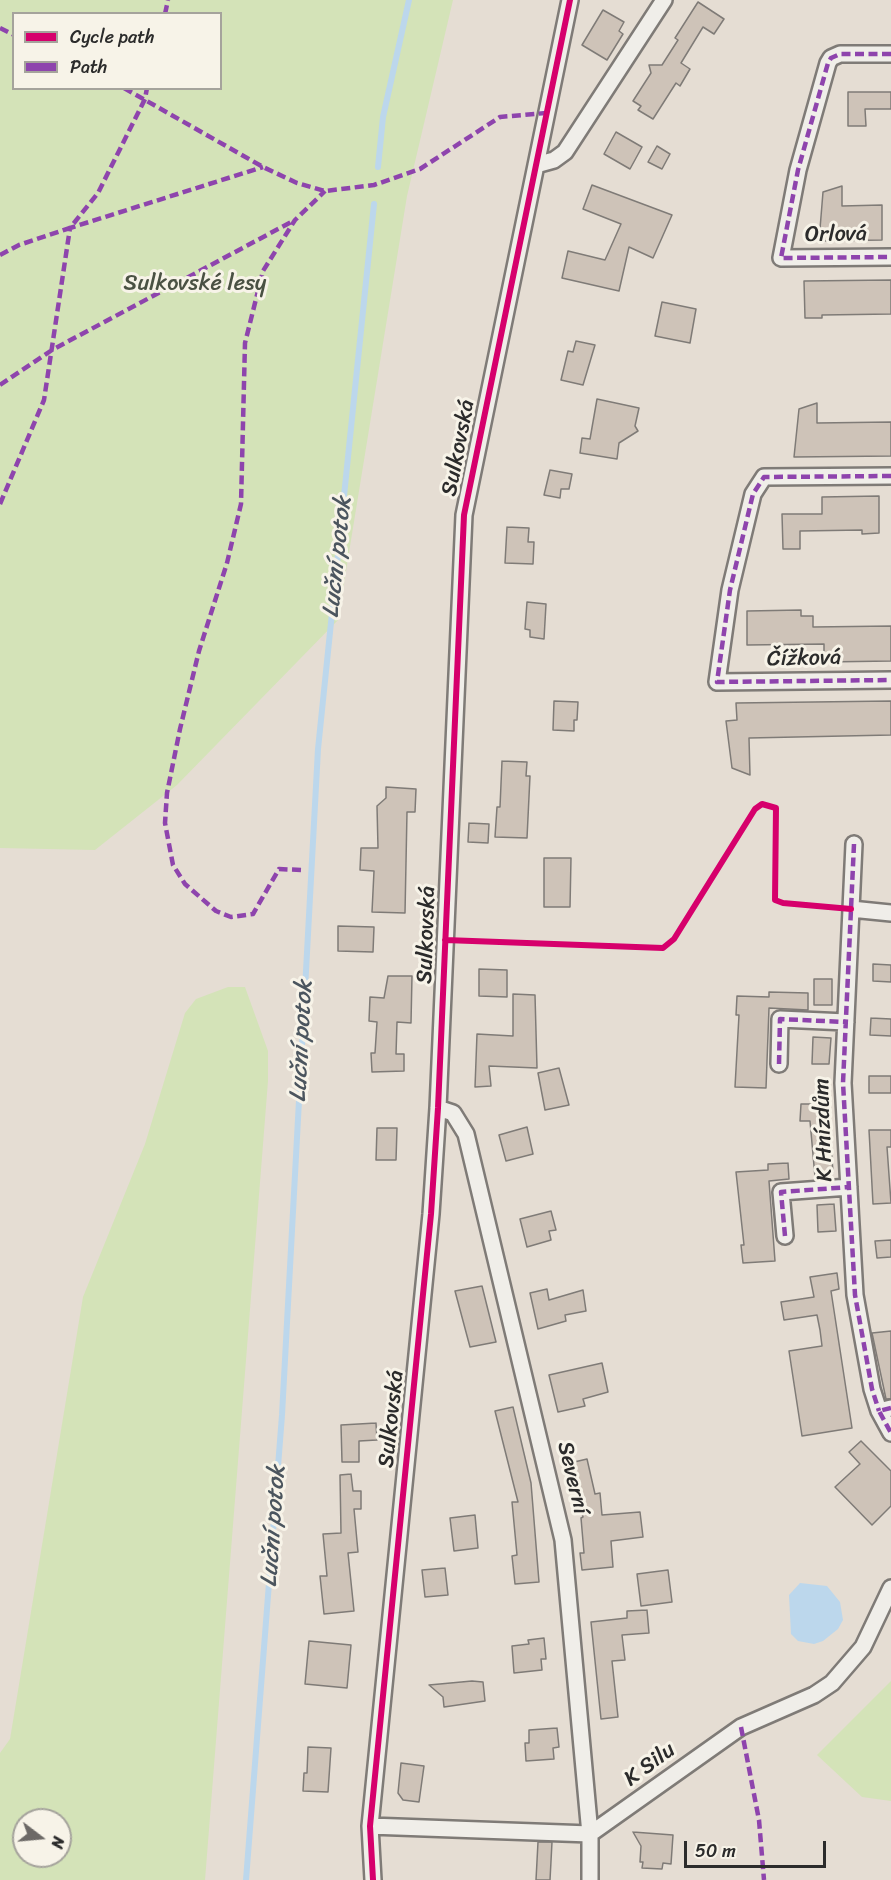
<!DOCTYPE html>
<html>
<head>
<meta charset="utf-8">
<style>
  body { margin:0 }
  #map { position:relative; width:891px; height:1880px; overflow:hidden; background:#e5ddd3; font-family:Sriracha,sans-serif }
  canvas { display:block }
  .legend { position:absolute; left:12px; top:12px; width:210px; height:78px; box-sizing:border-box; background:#f7f3e8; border:2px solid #a5a39c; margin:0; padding:8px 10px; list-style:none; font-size:18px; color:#2b2b2b }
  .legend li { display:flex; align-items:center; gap:12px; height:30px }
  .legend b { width:30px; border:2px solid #a5a39c }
  .north { position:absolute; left:12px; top:1808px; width:60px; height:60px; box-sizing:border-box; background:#f7f3e8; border:2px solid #a5a39c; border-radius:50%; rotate:106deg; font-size:16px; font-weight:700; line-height:24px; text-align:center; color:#2b2b2b }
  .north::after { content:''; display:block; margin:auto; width:21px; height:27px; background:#6c6966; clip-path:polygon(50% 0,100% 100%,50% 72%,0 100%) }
  .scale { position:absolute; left:684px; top:1841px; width:142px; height:27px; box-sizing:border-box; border:3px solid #2b2b2b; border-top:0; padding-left:8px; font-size:18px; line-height:21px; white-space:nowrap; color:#2b2b2b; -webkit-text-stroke:4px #f7f3e8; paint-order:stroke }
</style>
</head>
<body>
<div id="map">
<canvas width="891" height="1880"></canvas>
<ul class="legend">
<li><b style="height:8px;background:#d6006c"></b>Cycle path</li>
<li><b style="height:8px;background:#8e44ad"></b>Path</li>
</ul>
<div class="north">N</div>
<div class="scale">50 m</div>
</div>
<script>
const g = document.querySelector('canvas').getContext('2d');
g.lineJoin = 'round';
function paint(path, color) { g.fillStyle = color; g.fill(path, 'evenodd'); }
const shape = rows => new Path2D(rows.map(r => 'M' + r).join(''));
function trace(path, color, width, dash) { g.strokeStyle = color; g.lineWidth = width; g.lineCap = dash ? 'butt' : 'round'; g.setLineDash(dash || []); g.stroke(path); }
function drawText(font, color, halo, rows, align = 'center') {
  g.font = font + ' Sriracha,sans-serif'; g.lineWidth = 6; g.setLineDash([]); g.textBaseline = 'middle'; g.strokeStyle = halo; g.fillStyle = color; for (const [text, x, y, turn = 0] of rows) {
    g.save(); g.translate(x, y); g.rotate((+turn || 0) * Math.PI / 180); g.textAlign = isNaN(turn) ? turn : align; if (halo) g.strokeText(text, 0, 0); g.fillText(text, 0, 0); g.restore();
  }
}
paint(shape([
  [0,0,453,0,407,196,338,620,177,785,95,850,0,848],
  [14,14,220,14,220,88,14,88],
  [228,987,245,987,268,1051,268,1081,205,1880,0,1880,0,1753,10,1739,83,1297,145,1144,185,1013,196,999],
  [24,1820,60,1820,60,1856,24,1856],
  [891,1681,891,1801,862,1797,817,1755]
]), '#d4e3b8');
paint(shape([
  [800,1583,827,1586,840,1602,843,1620,838,1629,823,1641,814,1644,798,1641,791,1634,789,1595]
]), '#bcd7ec');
trace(shape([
  [378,167,383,117,409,0],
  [246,1880,282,1415,318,749,374,204]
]), '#bcd7ec', 6);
const building = shape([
  [698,2,724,19,714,34,703,27,681,63,690,69,680,86,676,83,653,119,638,110,641,106,633,101,651,73,649,65,662,65,678,40,675,38,698,2],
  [603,10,624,22,619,31,623,34,607,60,582,45,603,10],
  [848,92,891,92,891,109,865,109,866,126,848,126,848,92],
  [616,132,642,147,630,169,604,154,616,132],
  [657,146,670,154,662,169,648,162,657,146],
  [592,185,672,215,653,258,629,247,619,291,562,278,568,251,605,260,621,224,583,209,592,185],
  [842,186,842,206,882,205,882,240,819,241,823,192,842,186],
  [891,280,891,314,822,315,822,318,805,318,804,281,891,280],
  [662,302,696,309,690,343,655,336,662,302],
  [576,341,595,345,583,385,561,380,568,351,573,352,576,341],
  [597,399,639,408,635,426,638,431,619,443,617,459,580,453,582,438,590,439,597,399],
  [817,403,817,423,891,422,891,456,794,457,799,409,817,403],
  [550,470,572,474,569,489,561,489,560,498,544,495,550,470],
  [879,496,879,533,862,534,862,530,800,531,800,549,783,549,782,514,822,514,822,497,879,496],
  [507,527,529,528,528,542,534,542,533,564,505,563,507,527],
  [527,602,546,604,544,639,530,637,530,630,525,629,527,602],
  [801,610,801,616,813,616,813,627,891,626,891,661,824,662,824,644,747,645,747,611,801,610],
  [554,701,578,702,577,720,574,720,574,731,553,730,554,701],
  [891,701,891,735,749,738,750,775,732,768,726,721,737,720,736,703,891,701],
  [502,761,527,762,526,776,530,776,527,838,495,837,497,807,500,807,502,761],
  [386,787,416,789,415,812,407,812,405,913,372,912,374,871,360,870,361,848,378,848,377,806,386,798,386,787],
  [469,823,489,824,488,843,468,842,469,823],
  [544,858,571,858,570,907,544,907,544,858],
  [338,926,374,927,373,952,338,951,338,926],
  [873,964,891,965,891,982,873,981,873,964],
  [479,969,507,970,507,997,479,996,479,969],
  [388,976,412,976,411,1023,397,1022,396,1054,404,1054,404,1071,372,1072,371,1053,375,1053,377,1022,369,1021,370,997,384,998,388,976],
  [814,979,832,979,832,1005,814,1005,814,979],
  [769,992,808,993,808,1010,769,1008,766,1088,735,1087,739,1015,736,1015,737,996,769,997,769,992],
  [513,994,535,995,537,1068,489,1066,491,1086,475,1087,477,1034,513,1036,513,994],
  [871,1018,891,1019,891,1036,870,1035,871,1018],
  [813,1037,831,1038,829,1064,812,1064,813,1037],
  [559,1068,569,1105,545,1110,538,1073,559,1068],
  [869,1076,891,1076,891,1093,869,1093,869,1076],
  [801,1104,827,1104,826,1147,831,1146,833,1172,825,1173,825,1176,815,1177,810,1121,800,1121,801,1104],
  [527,1127,533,1154,506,1161,499,1135,527,1127],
  [377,1128,397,1128,396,1160,376,1160,377,1128],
  [869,1130,891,1130,891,1147,887,1147,891,1203,873,1204,869,1130],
  [788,1163,789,1179,769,1181,775,1261,743,1263,741,1245,744,1245,736,1172,768,1170,768,1164,788,1163],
  [834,1204,836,1231,818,1232,817,1205,834,1204],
  [551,1211,556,1230,549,1231,551,1240,527,1247,520,1219,551,1211],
  [891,1240,891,1257,877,1258,875,1241,891,1240],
  [837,1273,839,1289,831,1291,852,1428,802,1436,789,1351,822,1346,820,1330,817,1315,784,1320,781,1302,814,1297,810,1277,837,1273],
  [482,1286,496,1342,470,1347,455,1291,482,1286],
  [547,1289,549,1300,583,1290,586,1311,565,1315,566,1321,538,1329,530,1293,547,1289],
  [891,1331,891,1399,886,1399,872,1333,891,1331],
  [602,1363,608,1392,583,1399,585,1406,558,1412,549,1375,602,1363],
  [513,1407,531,1483,539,1582,515,1584,512,1556,517,1555,512,1502,518,1502,495,1411,513,1407],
  [376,1423,377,1440,359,1441,359,1462,342,1462,341,1425,376,1423],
  [861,1441,891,1471,891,1506,872,1525,835,1487,860,1464,849,1452,861,1441],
  [587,1459,595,1494,600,1493,602,1515,640,1512,643,1537,611,1541,613,1567,582,1570,580,1553,584,1553,581,1518,583,1517,570,1463,587,1459],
  [351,1474,353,1491,361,1491,361,1509,354,1509,358,1552,348,1553,354,1611,324,1614,320,1576,327,1576,323,1534,341,1533,340,1475,351,1474],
  [475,1515,478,1548,454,1551,450,1518,475,1515],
  [445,1568,448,1595,425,1597,422,1570,445,1568],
  [668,1570,672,1602,641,1606,637,1574,668,1570],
  [647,1610,649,1633,622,1635,625,1660,612,1661,618,1717,601,1719,591,1622,627,1618,627,1611,647,1610],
  [544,1638,546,1659,541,1659,542,1670,514,1673,512,1646,529,1644,528,1640,544,1638],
  [309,1641,351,1645,347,1688,305,1684,309,1641],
  [472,1681,483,1682,485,1701,444,1707,443,1697,429,1685,472,1681],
  [557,1728,559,1747,553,1748,554,1759,526,1761,525,1743,529,1743,529,1730,557,1728],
  [308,1747,331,1748,328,1792,303,1791,304,1773,307,1773,308,1747],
  [401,1763,424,1766,419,1802,403,1800,398,1793,401,1763],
  [633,1832,673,1835,671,1864,663,1863,662,1869,642,1868,643,1862,640,1862,641,1846,633,1832],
  [538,1842,552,1842,550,1880,536,1880,538,1842]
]);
paint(building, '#cec3b8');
trace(building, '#7f7b77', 1.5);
const minor = shape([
  [891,54,840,54,831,58,828,63,798,170,781,258,891,257],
  [536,165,554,160,565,152,664,0],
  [891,476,764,477,753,494,730,590,717,682,891,680],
  [854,844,843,1083,855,1295,872,1389,879,1411],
  [851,909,891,913],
  [779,1064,780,1019,846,1022],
  [438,1108,453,1113,466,1134,563,1540,590,1834,590,1880],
  [785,1236,781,1192,849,1187],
  [891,1408,879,1411,891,1433],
  [370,1826,590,1834,741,1727,814,1695,832,1683,863,1647,891,1588],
  [373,1880,370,1826,431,1214,438,1108,464,515,570,0]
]);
trace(minor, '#7f7b77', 20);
trace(minor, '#f0eee9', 15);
trace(shape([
  [165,14,168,0],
  [0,28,14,35],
  [891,54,840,54,831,58,828,63,798,170,781,258,891,257],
  [124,88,263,167,297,183,325,191,374,185,420,169,500,117,546,113],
  [0,255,19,245,70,228,98,193,145,99,147,88],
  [0,385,52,350,293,221],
  [891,476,764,477,753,494,730,590,717,682,891,680],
  [0,504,44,400,70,228,263,167],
  [854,844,843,1083,855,1295,872,1389,879,1411],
  [301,870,279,869,253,914,231,917,216,911,185,884,173,865,165,823,167,793,180,729,199,651,227,563,241,504,245,343,263,271,295,220,325,191],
  [779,1064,780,1019,846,1022],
  [785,1236,781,1192,849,1187],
  [891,1408,879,1411,891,1433],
  [741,1727,759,1820,764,1880]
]), '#8e44ad', 4.5, [9, 4.5]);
trace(shape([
  [445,940,663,948,674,939,755,809,762,804,776,808,775,900,783,903,851,909],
  [373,1880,370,1826,431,1214,438,1108,464,515,570,0]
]), '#d6006c', 6);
drawText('22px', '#2b2b2b', '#f7f3e8', [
  ["Orlová",836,235,-1],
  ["Sulkovská",459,448,-79],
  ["Čížková",804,659,-1],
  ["Sulkovská",427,935,-88],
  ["K Hnízdům",824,1130,-92],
  ["Sulkovská",392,1419,-84],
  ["Severní",572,1478,77],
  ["K Silu",650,1765,-37]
]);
drawText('22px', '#4a5143', '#f7f3e8', [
  ["Sulkovské lesy",195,284]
]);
drawText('italic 24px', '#4b555e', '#f7f3e8', [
  ["Luční potok",338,557,-84],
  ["Luční potok",302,1041,-87],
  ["Luční potok",274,1526,-86]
]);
</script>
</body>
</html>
